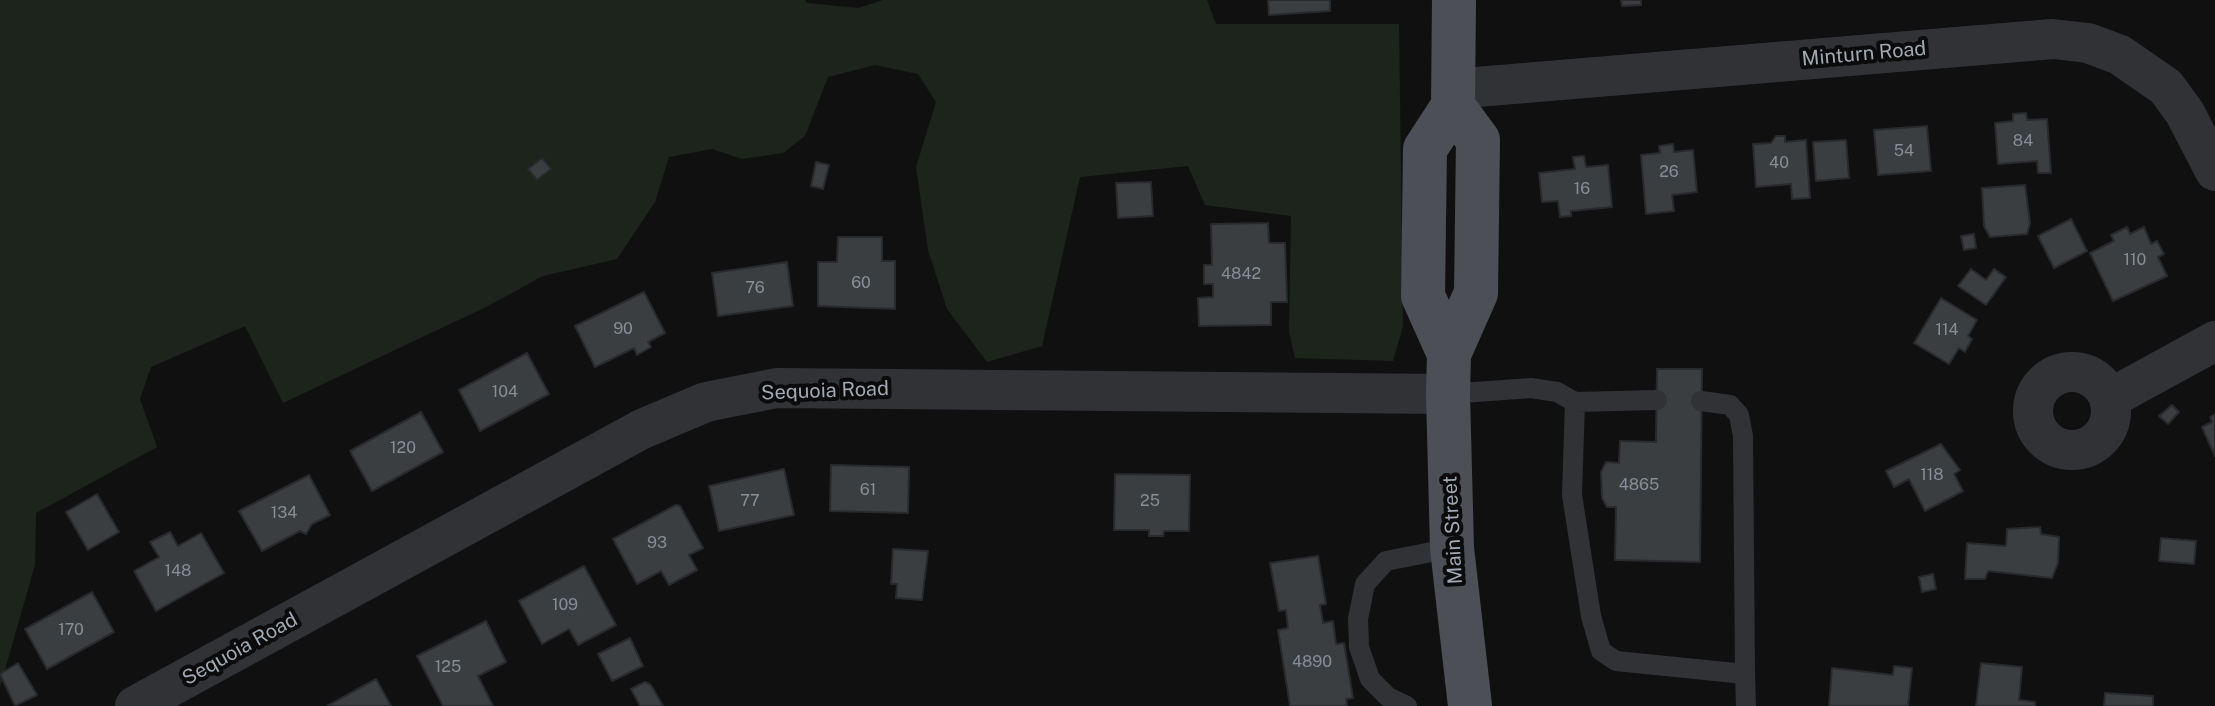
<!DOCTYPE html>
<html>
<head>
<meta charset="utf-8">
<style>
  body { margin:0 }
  canvas { display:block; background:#101011 }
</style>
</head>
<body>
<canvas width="2215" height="706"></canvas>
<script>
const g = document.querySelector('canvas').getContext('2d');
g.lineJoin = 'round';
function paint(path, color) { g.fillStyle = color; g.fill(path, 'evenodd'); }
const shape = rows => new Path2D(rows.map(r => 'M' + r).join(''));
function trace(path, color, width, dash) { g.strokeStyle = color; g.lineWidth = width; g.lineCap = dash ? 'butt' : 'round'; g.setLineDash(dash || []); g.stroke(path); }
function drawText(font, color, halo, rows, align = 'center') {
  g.font = font + ' "Public Sans",sans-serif'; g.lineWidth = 8; g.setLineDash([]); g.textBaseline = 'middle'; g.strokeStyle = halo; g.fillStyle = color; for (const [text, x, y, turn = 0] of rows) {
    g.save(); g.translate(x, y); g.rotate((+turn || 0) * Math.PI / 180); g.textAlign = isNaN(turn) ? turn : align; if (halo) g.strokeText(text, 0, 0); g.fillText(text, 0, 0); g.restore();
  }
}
paint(shape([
  [0,0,805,0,807,3,859,8,883,0,1207,0,1216,24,1399,24,1403,326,1393,361,1295,358,1289,332,1291,216,1205,205,1188,166,1080,177,1042,346,987,362,947,309,928,250,916,167,936,102,918,74,875,65,828,77,805,136,783,153,742,159,712,149,669,157,655,202,617,259,543,276,488,306,283,403,245,326,151,367,140,399,157,447,36,513,35,565,0,687]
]), '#1c241c');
const building = shape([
  [1268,0,1330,0,1330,11,1269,15,1268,0],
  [1621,0,1641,0,1641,5,1622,6,1621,0],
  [2026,113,2027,120,2047,119,2051,173,2038,173,2037,161,1998,164,1995,123,2013,121,2013,114,2026,113],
  [1927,126,1931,171,1878,175,1874,130,1927,126],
  [1776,136,1785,136,1785,142,1806,140,1810,198,1792,199,1791,184,1756,187,1753,144,1771,143,1776,136],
  [1846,140,1849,178,1816,181,1813,142,1846,140],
  [1673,144,1674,152,1693,150,1697,192,1672,195,1674,211,1646,214,1641,155,1660,153,1659,146,1673,144],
  [1584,156,1586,167,1608,165,1612,207,1571,211,1571,216,1560,217,1558,201,1542,202,1539,173,1575,169,1573,157,1584,156],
  [542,158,551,169,537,180,528,169,542,158],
  [816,162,829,165,823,189,811,186,816,162],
  [1151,182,1153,216,1118,218,1116,183,1151,182],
  [2025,185,2030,223,2027,234,1990,237,1984,226,1982,188,2025,185],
  [2071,219,2087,251,2054,268,2038,236,2071,219],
  [1268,223,1269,243,1285,243,1287,302,1271,302,1271,325,1199,326,1198,298,1213,297,1213,284,1204,284,1204,265,1212,265,1211,224,1268,223],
  [2127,227,2130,234,2144,227,2151,244,2157,241,2164,254,2158,257,2167,276,2113,301,2090,253,2114,241,2111,235,2127,227],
  [1974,234,1976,248,1964,250,1961,236,1974,234],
  [838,237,882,237,882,261,895,261,895,309,818,306,818,262,837,262,838,237],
  [787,262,793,306,718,316,712,273,787,262],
  [1971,269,1986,280,1994,269,2006,277,1986,305,1958,286,1971,269],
  [644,292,665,333,648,342,651,347,637,355,634,348,595,367,575,326,644,292],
  [1941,298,1977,320,1968,336,1972,339,1965,352,1959,348,1949,364,1914,343,1941,298],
  [527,353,549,394,480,431,459,390,527,353],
  [1657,369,1702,369,1700,562,1615,560,1616,507,1607,507,1602,498,1601,472,1606,462,1619,463,1620,441,1656,442,1657,369],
  [2172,405,2179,412,2168,424,2159,416,2172,405],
  [421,412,443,452,372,491,350,451,421,412],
  [2215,414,2215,456,2202,427,2212,422,2210,417,2215,414],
  [1941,444,1960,470,1954,474,1963,491,1925,511,1909,479,1894,487,1886,471,1941,444],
  [831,465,909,467,908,513,830,511,831,465],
  [784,469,794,515,719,531,709,486,784,469],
  [1115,474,1190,475,1189,531,1164,531,1163,536,1149,536,1149,530,1114,530,1115,474],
  [309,475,330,515,312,524,306,534,300,531,262,551,239,511,309,475],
  [97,494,119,532,88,550,66,512,97,494],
  [676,505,680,506,703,548,689,555,697,570,669,585,661,571,637,584,613,539,676,505],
  [2040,527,2041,534,2059,537,2058,563,2052,578,1988,571,1985,579,1965,579,1967,543,2006,546,2007,529,2040,527],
  [170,532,178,546,201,533,224,573,156,611,134,571,159,557,150,542,170,532],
  [2161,538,2196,541,2194,564,2159,561,2161,538],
  [893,549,928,551,922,600,896,598,897,584,891,584,893,549],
  [1318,556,1326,604,1320,605,1323,623,1333,621,1336,644,1344,643,1353,698,1346,699,1347,706,1290,706,1278,630,1288,628,1286,610,1279,611,1270,563,1318,556],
  [584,566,616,625,578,645,569,629,542,644,519,601,584,566],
  [1933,574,1936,589,1922,592,1919,577,1933,574],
  [92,592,114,632,47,669,25,629,92,592],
  [486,621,506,662,478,676,493,706,443,706,417,656,486,621],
  [630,638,643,666,612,681,598,654,630,638],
  [18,663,37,695,15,706,0,674,18,663],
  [1981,663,2022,667,2019,700,2035,702,2035,706,1976,706,1981,663],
  [1894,666,1912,668,1908,706,1829,706,1832,668,1893,675,1894,666],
  [376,679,391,706,327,706,376,679],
  [645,682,651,685,663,706,640,706,631,689,645,682],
  [2105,693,2153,696,2153,706,2104,706,2105,693]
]);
paint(building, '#3b3e41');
trace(building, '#292a2d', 2);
trace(shape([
  [1448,394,1531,388,1557,392,1575,402,1572,495,1591,616,1601,651,1616,661,1745,674,1746,706],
  [1701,401,1730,405,1739,415,1743,436,1745,674],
  [1575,402,1657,400],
  [1407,706,1388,697,1370,679,1359,647,1358,619,1365,584,1386,561,1452,548]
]), '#303236', 20);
trace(shape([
  [1453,89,2053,39,2088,43,2120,55,2166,87,2185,113,2215,171],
  '2033 411a39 39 0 1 1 78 0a39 39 0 1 1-78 0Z',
  [2109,399,2215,341],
  [135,706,642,429,706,402,777,388,1448,394]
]), '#303236', 40);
trace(shape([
  [1453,106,1478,140,1476,293,1449,354,1448,394,1452,548,1470,706],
  [1449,354,1423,296,1425,149,1453,106,1454,0]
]), '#4c4f56', 44);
drawText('16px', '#868e96', null, [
  ["84",2023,141],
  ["54",1904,151],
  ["40",1779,163],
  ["26",1669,172],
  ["16",1582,189],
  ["110",2135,260],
  ["4842",1241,274],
  ["60",861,283],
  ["76",755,288],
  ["90",623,329],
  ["114",1947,330],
  ["104",505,392],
  ["120",403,448],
  ["118",1932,475],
  ["4865",1639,485],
  ["61",868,490],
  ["77",750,501],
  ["25",1150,501],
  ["134",284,513],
  ["93",657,543],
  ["148",178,571],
  ["109",565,605],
  ["170",71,630],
  ["4890",1312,662],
  ["125",448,667]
]);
drawText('20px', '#9fa8b3', '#0b0b0c', [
  ["Minturn Road",1864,54,-5],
  ["Sequoia Road",825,391,-2],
  ["Main Street",1453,530,-93],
  ["Sequoia Road",240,649,-29]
]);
</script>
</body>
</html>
